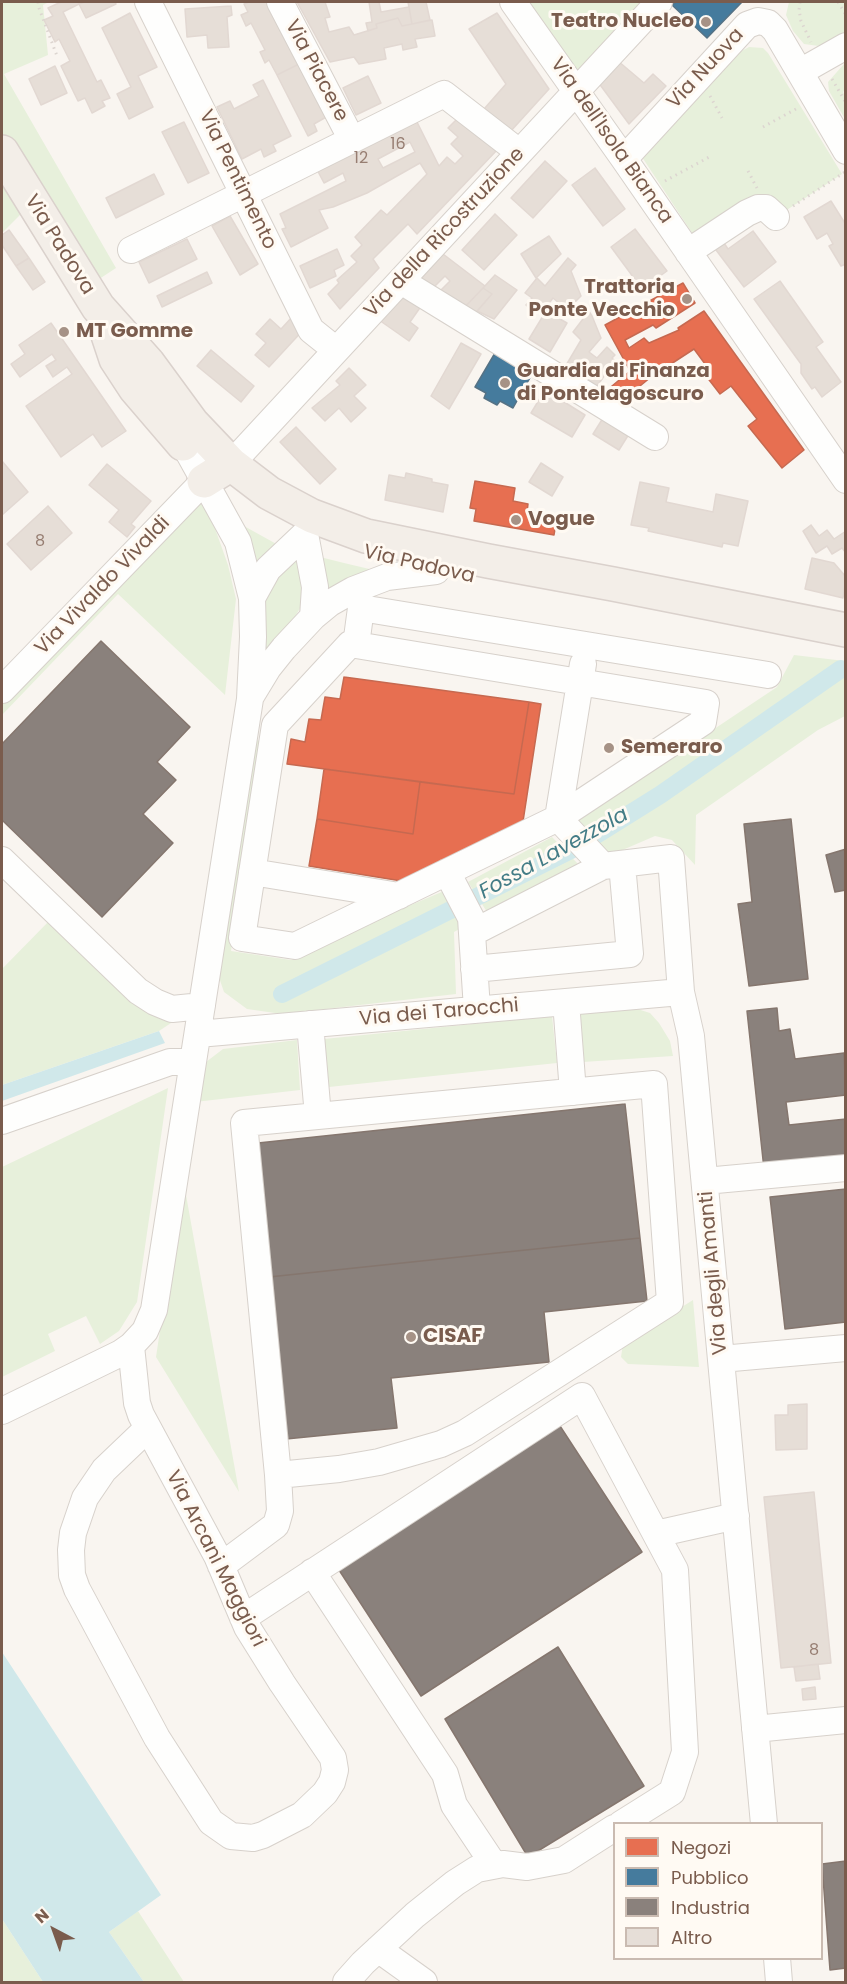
<!DOCTYPE html>
<html>
<head>
<meta charset="utf-8">
<style>
  body { margin:0 }
  #map { position:relative; width:847px; height:1984px; overflow:hidden; background:#f9f5f0; font-family:Poppins,sans-serif }
  canvas { display:block }
  .frame { position:absolute; inset:0; border:3px solid #7a5c4d; pointer-events:none }
  .legend { position:absolute; left:613px; top:1822px; width:210px; height:138px; box-sizing:border-box; background:#fffaf3; border:2px solid #cabbb1; margin:0; padding:8px 10px; list-style:none; font-size:18px; color:#7a5c4d }
  .legend li { display:flex; align-items:center; gap:12px; height:30px }
  .legend b { width:30px; border:2px solid #cabbb1 }
  .north { position:absolute; left:24px; top:1900px; width:60px; height:60px; -webkit-text-stroke:4px #fffaf3; paint-order:stroke; rotate:319deg; font-size:16px; font-weight:700; line-height:24px; text-align:center; color:#7a5c4d }
  .north::after { content:''; display:block; margin:auto; width:21px; height:27px; background:#7a5c4d; clip-path:polygon(50% 0,100% 100%,50% 72%,0 100%) }
</style>
</head>
<body>
<div id="map">
<canvas width="847" height="1984"></canvas>
<div class="frame"></div>
<ul class="legend">
<li><b style="height:16px;background:#e76f51"></b>Negozi</li>
<li><b style="height:16px;background:#457b9d"></b>Pubblico</li>
<li><b style="height:16px;background:#8a817c"></b>Industria</li>
<li><b style="height:16px;background:#e6ded7"></b>Altro</li>
</ul>
<div class="north">N</div>
</div>
<script>
const g = document.querySelector('canvas').getContext('2d');
g.lineJoin = 'round';
function paint(path, color) { g.fillStyle = color; g.fill(path, 'evenodd'); }
const shape = rows => new Path2D(rows.map(r => 'M' + r).join(''));
function trace(path, color, width, dash) { g.strokeStyle = color; g.lineWidth = width; g.lineCap = dash ? 'butt' : 'round'; g.setLineDash(dash || []); g.stroke(path); }
function drawText(font, color, halo, rows, align = 'center') {
  g.font = font + ' Poppins,sans-serif'; g.lineWidth = 6; g.setLineDash([]); g.textBaseline = 'middle'; g.strokeStyle = halo; g.fillStyle = color; for (const [text, x, y, turn = 0] of rows) {
    g.save(); g.translate(x, y); g.rotate((+turn || 0) * Math.PI / 180); g.textAlign = isNaN(turn) ? turn : align; if (halo) g.strokeText(text, 0, 0); g.fillText(text, 0, 0); g.restore();
  }
}
paint(shape([
  [2,2,49,2,43,5,48,55,4,74,116,268,84,289,44,191,2,233],
  [512,2,643,2,567,82],
  [789,2,845,2,845,32,819,46,804,44,793,31,786,15],
  [749,47,763,48,768,53,842,174,779,215,776,210,698,242,642,157,738,53],
  [844,64,846,67,845,90,843,92,845,96,845,119,829,91,828,82],
  [196,496,212,520,228,565,236,599,225,695,118,594,2,715,2,698],
  [235,521,280,546,255,578],
  [316,556,344,563,382,572,324,599],
  [301,558,305,600,293,620,264,657,260,626,267,588,282,565],
  [794,655,845,661,845,716,818,730,696,815,695,865,672,840,655,836,611,855,594,843,575,822,777,687],
  [250,740,264,741,231,951,291,960,349,931,444,891,463,927,454,932,456,994,282,1014,247,1009,224,992,214,963],
  [552,837,579,865,487,912,468,882],
  [50,920,177,1019,159,1031,2,1085,2,969],
  [631,1007,650,1013,659,1023,670,1041,673,1056,583,1062,579,1012],
  [552,1016,557,1063,329,1087,324,1039],
  [297,1040,300,1090,195,1102,197,1080,206,1062,223,1049],
  [168,1088,137,1302,119,1331,100,1344,86,1316,48,1334,55,1351,2,1377,2,1167],
  [183,1178,239,1492,156,1357],
  [693,1300,699,1367,628,1364,621,1357,623,1344],
  [138,1911,184,1982,144,1982,109,1932],
  [2,1919,43,1982,2,1982]
]), '#e7f0db');
paint(shape([
  [159,1031,165,1043,2,1101,2,1085],
  [2,1652,161,1895,109,1932,144,1982,43,1982,2,1919]
]), '#d0e8ea');
const shops = shape([
  [683,283,695,303,656,328,653,325,625,340,629,348,644,338,649,343,679,330,678,328,704,311,804,450,782,468,748,426,757,419,731,386,720,394,703,372,708,368,694,349,651,377,629,395,606,391,630,371,605,325,683,283],
  [475,481,515,488,513,501,528,504,527,512,557,517,554,535,474,521,476,509,470,508,475,481],
  [344,677,529,702,514,794,287,764,291,739,305,742,309,719,321,720,325,697,340,699,344,677],
  [529,702,541,704,522,828,408,882,309,866,317,819,413,834,420,782,514,794,529,702],
  [324,769,420,782,413,834,317,819,324,769]
]);
paint(shops, '#e76f51');
trace(shops, '#c66950', 1.5);
const public = shape([
  [676,2,742,2,707,38,672,5,676,2],
  [495,353,531,376,513,408,500,401,497,405,484,398,486,393,475,387,495,353]
]);
paint(public, '#457b9d');
trace(public, '#557285', 1.5);
const industry = shape([
  [101,641,190,727,157,762,176,780,143,814,173,843,102,917,2,820,2,744,101,641],
  [791,819,808,979,749,986,738,904,752,902,744,824,791,819],
  [846,849,846,890,835,892,826,855,846,849],
  [777,1008,779,1031,790,1029,795,1059,844,1053,846,1095,786,1102,789,1125,846,1119,846,1161,764,1169,747,1011,777,1008],
  [625,1104,640,1238,269,1277,258,1143,625,1104],
  [846,1189,846,1322,785,1329,770,1197,846,1189],
  [640,1238,647,1301,544,1312,549,1362,391,1378,397,1428,286,1439,269,1277,640,1238],
  [560,1426,642,1552,421,1696,339,1570,560,1426],
  [558,1647,644,1786,528,1857,445,1719,558,1647],
  [846,1861,846,1968,830,1970,822,1864,846,1861]
]);
paint(industry, '#8a817c');
trace(industry, '#85766e', 1.5);
trace(shape([
  [282,994,575,848,660,795,841,669]
]), '#d0e8ea', 18);
const building = shape([
  [61,2,78,2,79,4,63,12,97,82,101,80,110,98,102,101,105,106,92,113,85,98,78,101,61,66,70,61,59,39,55,42,44,20,53,16,48,8,61,2],
  [85,2,115,2,116,4,86,18,79,4,85,2],
  [249,2,270,2,301,63,277,75,269,60,265,63,260,52,265,50,251,23,246,26,241,15,248,12,244,4,249,2],
  [297,2,325,2,330,17,325,18,329,32,349,27,354,35,377,28,376,24,398,18,402,26,432,20,435,36,415,39,417,47,403,50,402,44,384,48,386,59,359,64,354,57,330,62,297,2],
  [369,2,379,2,381,12,409,7,412,24,402,26,398,18,376,24,377,28,368,31,366,23,372,22,369,2],
  [408,2,426,2,430,20,412,24,408,2],
  [231,6,232,15,227,17,229,47,208,48,207,35,187,37,185,9,231,6],
  [130,13,157,67,138,76,153,107,129,119,117,94,131,87,102,28,130,13],
  [497,13,549,89,510,132,484,109,506,84,469,29,497,13],
  [618,61,644,83,653,74,666,86,629,124,598,82,618,61],
  [301,63,328,116,314,124,317,131,308,136,277,75,301,63],
  [55,66,67,93,41,105,29,79,55,66],
  [368,76,381,103,356,115,343,88,368,76],
  [263,80,291,136,273,145,276,151,264,157,261,149,242,159,217,107,230,101,234,109,259,96,253,85,263,80],
  [412,112,439,166,447,157,455,164,463,156,451,144,458,137,448,128,461,115,498,149,417,234,408,224,373,259,379,268,340,309,328,294,339,283,337,280,357,262,351,256,362,245,355,237,381,210,387,215,427,174,420,163,367,193,333,207,319,210,328,228,291,247,282,229,286,228,280,214,346,181,343,173,324,183,313,162,412,112],
  [410,142,415,152,383,168,378,159,410,142],
  [184,122,209,173,188,183,162,132,184,122],
  [545,161,567,181,533,218,511,198,545,161],
  [595,168,625,209,603,226,572,185,595,168],
  [154,174,164,194,116,218,106,198,154,174],
  [831,201,846,225,846,264,841,266,829,246,833,244,827,233,817,239,804,217,831,201],
  [495,214,517,235,484,270,462,250,495,214],
  [230,216,258,264,240,275,212,226,230,216],
  [635,229,667,271,642,289,611,247,635,229],
  [9,230,29,258,16,266,2,245,2,235,9,230],
  [753,231,776,262,744,287,713,246,722,240,728,249,753,231],
  [549,236,561,254,536,278,521,254,549,236],
  [187,239,197,259,149,283,139,262,187,239],
  [337,249,344,265,334,270,336,276,310,288,300,266,337,249],
  [443,254,485,286,462,310,436,295,450,281,445,276,430,291,417,283,443,254],
  [29,258,45,282,33,290,16,266,29,258],
  [568,258,576,265,571,271,581,296,567,310,553,298,544,310,539,306,534,312,526,305,532,298,525,293,537,278,545,286,568,258],
  [207,272,212,283,162,307,157,296,207,272],
  [495,275,517,290,494,319,477,311,492,294,483,288,495,275],
  [780,281,823,342,816,347,841,382,822,397,815,387,812,389,801,373,801,364,754,299,780,281],
  [483,288,492,294,473,316,462,310,483,288],
  [406,290,424,302,410,322,418,328,409,341,379,320,406,290],
  [585,305,592,316,601,338,589,352,597,358,607,347,615,355,612,358,615,361,597,386,579,375,585,364,580,361,574,372,565,367,581,340,573,332,583,319,579,308,585,305],
  [546,311,567,323,550,352,529,339,546,311],
  [293,316,306,327,269,367,255,355,266,343,256,334,270,319,281,329,293,316],
  [51,323,126,431,102,447,93,434,61,457,26,406,72,374,67,367,53,377,46,366,56,360,52,354,20,377,11,364,25,354,19,345,51,323],
  [461,343,481,354,449,409,431,396,461,343],
  [211,350,254,386,241,402,197,366,211,350],
  [349,368,366,385,354,396,366,408,351,422,339,408,325,421,312,408,340,385,336,381,349,368],
  [545,390,585,415,572,437,531,413,545,390],
  [603,418,629,434,619,450,593,434,603,418],
  [296,427,336,469,320,484,280,442,296,427],
  [2,461,28,492,2,515,2,461],
  [541,463,563,477,552,496,529,482,541,463],
  [107,464,151,501,131,524,135,527,127,537,109,522,119,510,89,485,107,464],
  [406,473,432,479,432,482,448,485,443,512,385,500,389,475,405,478,406,473],
  [640,482,669,488,666,502,713,512,716,494,748,501,738,546,723,543,722,547,648,531,649,528,631,525,640,482],
  [48,506,72,533,31,570,7,544,48,506],
  [811,525,819,536,827,530,834,539,846,531,846,553,842,548,832,554,827,546,816,553,803,531,811,525],
  [812,558,834,563,846,577,843,598,805,589,812,558],
  [807,1404,807,1449,776,1450,775,1415,788,1415,788,1405,807,1404],
  [814,1492,831,1663,781,1668,764,1497,814,1492],
  [818,1664,820,1679,796,1681,794,1667,818,1664],
  [815,1687,816,1699,803,1700,802,1689,815,1687]
]);
paint(building, '#e6ded7');
trace(building, '#e2d8d2', 1.5);
const minor = shape([
  [148,2,311,330,336,350],
  [280,2,352,140],
  [513,2,624,159,846,480],
  [800,72,846,46],
  [624,159,747,25,758,21,768,23,775,30,846,151],
  [131,250,444,94,519,152],
  [688,252,747,213,758,208,766,208,776,217],
  [401,281,655,437],
  [231,464,659,2],
  [252,598,268,569,305,534,315,587,313,617],
  [350,644,706,703,703,722,558,818,295,946,242,938,275,725,350,644],
  [356,645,361,608,768,675],
  [2,690,204,481],
  [251,696,268,668,284,648,313,617,330,603,353,590,387,577,436,571],
  [558,818,603,866,671,858,681,992,691,1036,764,1824],
  [558,818,583,664],
  [2,860,138,991,155,1002,172,1009,202,1006],
  [252,872,399,896],
  [447,872,471,918,477,1009],
  [472,933,603,866],
  [474,969,630,954,622,864],
  [566,1002,573,1092],
  [310,1024,318,1116],
  [198,1034,681,992],
  [654,1084,670,1302,465,1433,441,1444,379,1462,339,1469,278,1475,244,1123,654,1084],
  [2,1121,170,1062,193,1062],
  [705,1181,846,1168],
  [131,1346,137,1403,141,1415,217,1556,247,1627,282,1683,333,1758,335,1770,332,1782,325,1793,302,1815,263,1835,253,1838,231,1836,211,1822,157,1738,77,1589,72,1575,71,1550,73,1533,85,1498,104,1470,148,1428],
  [721,1359,846,1348],
  [2,1411,121,1353,131,1346,145,1331,154,1310,250,699,253,637,252,598,238,542,186,448],
  [656,1534,736,1516],
  [221,1566,276,1525,280,1511,278,1475],
  [312,1572,445,1774,454,1805,494,1865],
  [243,1618,582,1396,675,1570,685,1752,672,1792,621,1824],
  [755,1729,846,1720],
  [378,1949,424,1982],
  [777,1958,779,1982],
  [346,1982,363,1963,415,1915,455,1883,477,1869,503,1864,527,1867,564,1860,614,1828]
]);
const major = shape([
  [2,152,98,307,148,363,192,423,231,464,269,493,312,516,366,536,488,561,613,584,846,630],
  [107,332,116,359,135,388,183,444],
  [204,481,231,464]
]);
trace(minor, '#d7d1cb', 28);
trace(major, '#dad1cc', 36);
trace(shape([
  [38,2,39,8,57,56],
  [800,2,799,10,801,21,811,42],
  [838,2,846,15],
  [832,79,846,103],
  [710,96,722,118],
  [763,127,796,109],
  [748,171,757,188],
  [665,181,711,156],
  [793,206,845,172]
]), '#dcd5d0', 3, [1.5, 4.5]);
trace(minor, '#fefefd', 26);
trace(major, '#f3eee8', 33);
for (const [x, y, r, color] of [
  [706,22,6,"#a69286"],
  [687,299,6,"#a69286"],
  [64,332,6,"#a69286"],
  [505,383,6,"#a69286"],
  [516,520,6,"#a69286"],
  [609,748,6,"#a69286"],
  [411,1337,6,"#a69286"]
]) { const dot = new Path2D(); dot.arc(x, y, r, 0, 2 * Math.PI); g.fillStyle = color; g.fill(dot); trace(dot, '#fffaf3', 2); }
drawText('16px', '#977e72', null, [
  ["16",398,145],
  ["12",361,159],
  ["8",40,542],
  ["8",814,1651]
]);
drawText('bold 20px', '#7a5c4d', '#fffaf3', [
  ["Teatro Nucleo",694,22,"right"],
  ["Trattoria",675,288,"right"],
  ["Ponte Vecchio",675,311,"right"],
  ["MT Gomme",76,332],
  ["Guardia di Finanza",517,372],
  ["di Pontelagoscuro",517,395],
  ["Vogue",528,520],
  ["Semeraro",621,748],
  ["CISAF",423,1337]
], 'left');
drawText('20px', '#7a5c4d', '#fffaf3', [
  ["Via Nuova",706,69,-47],
  ["Via Piacere",316,71,62],
  ["Via dell'Isola Bianca",611,141,55],
  ["Via Pentimento",237,180,64],
  ["Via della Ricostruzione",445,233,-47],
  ["Via Padova",59,245,58],
  ["Via Padova",419,565,13],
  ["Via Vivaldo Vivaldi",103,586,-46],
  ["Via dei Tarocchi",439,1013,-5],
  ["Via degli Amanti",714,1273,-95],
  ["Via Arcani Maggiori",215,1559,63]
]);
drawText('italic 21px', '#437c86', '#fffaf3', [
  ["Fossa Lavezzola",554,854,-29]
]);
</script>
</body>
</html>
